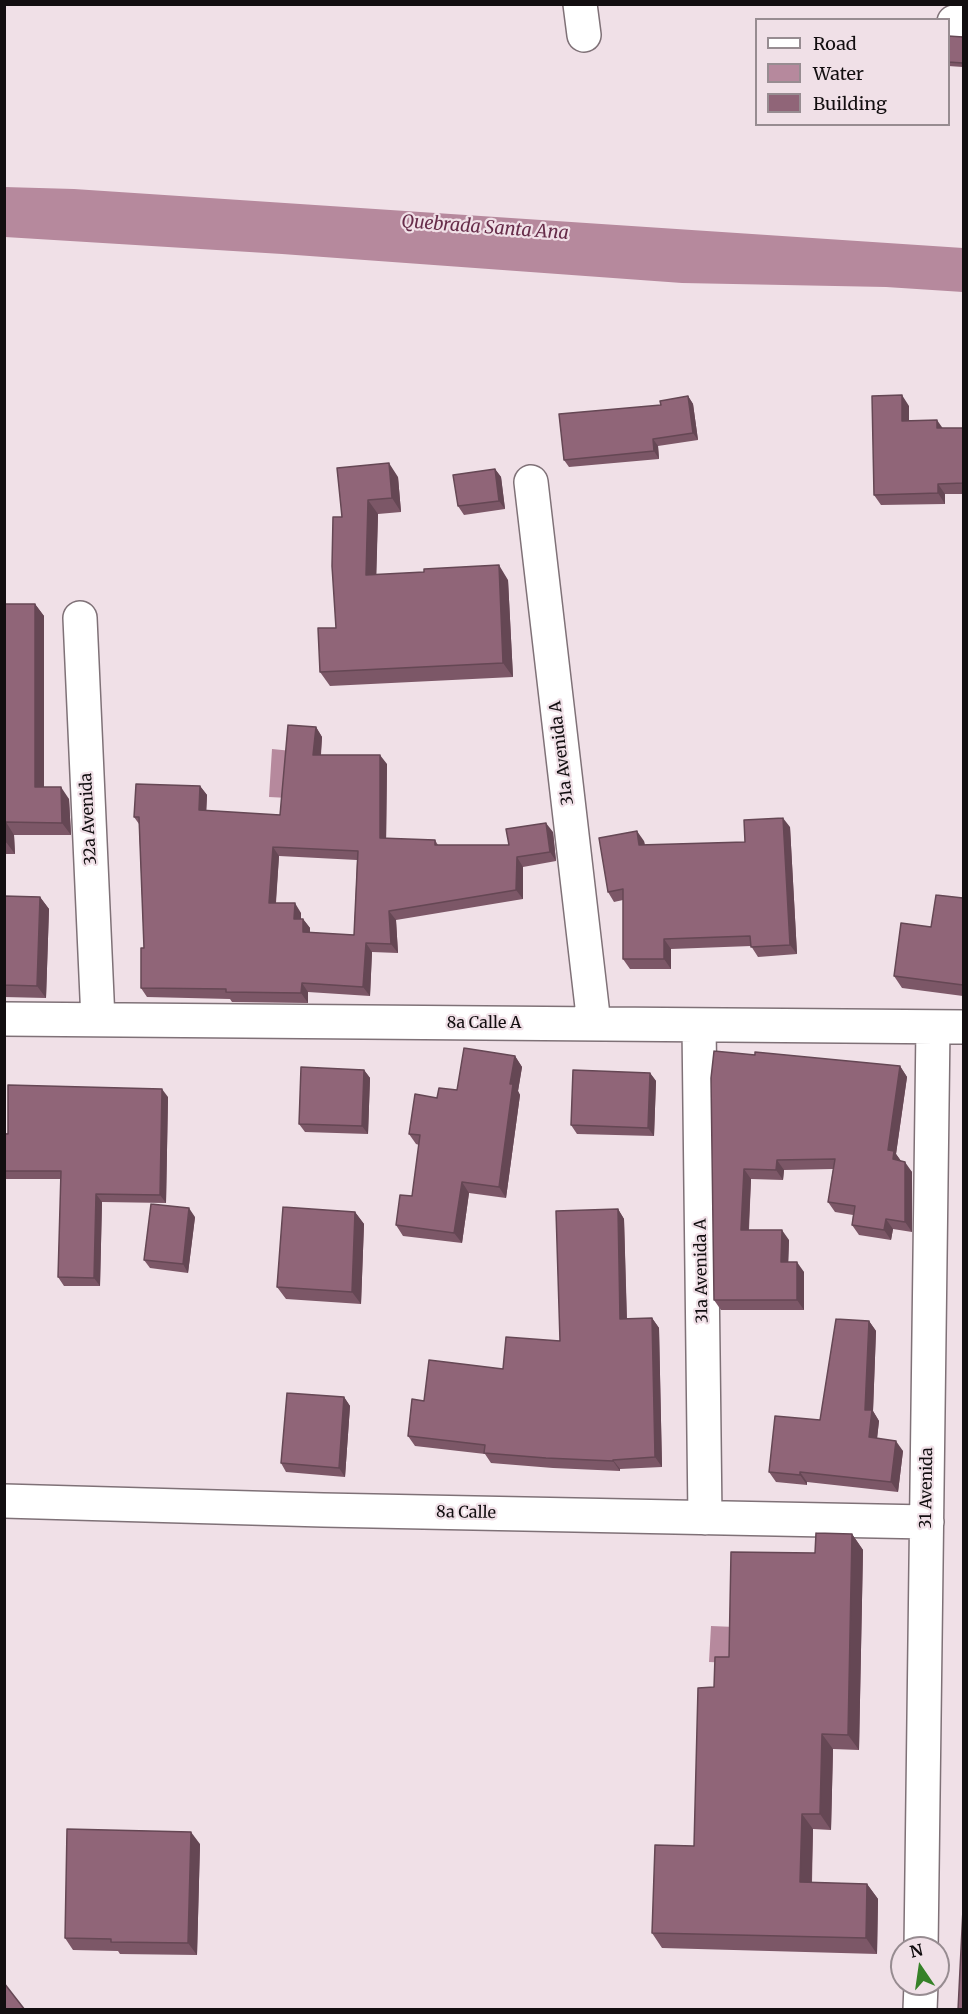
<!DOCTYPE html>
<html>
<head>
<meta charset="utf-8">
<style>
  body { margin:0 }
  #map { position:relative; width:968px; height:2014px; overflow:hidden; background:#f0e0e7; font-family:Merriweather,serif }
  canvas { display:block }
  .frame { position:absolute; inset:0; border:6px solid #120e10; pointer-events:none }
  .legend { position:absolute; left:755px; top:18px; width:195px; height:108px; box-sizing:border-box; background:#f0e0e7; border:2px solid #978c91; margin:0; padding:8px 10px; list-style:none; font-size:18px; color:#120e10 }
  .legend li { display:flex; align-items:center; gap:12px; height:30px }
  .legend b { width:30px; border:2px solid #978c91 }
  .north { position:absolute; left:890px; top:1936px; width:60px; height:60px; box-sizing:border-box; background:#f0e0e7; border:2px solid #978c91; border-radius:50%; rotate:347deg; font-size:16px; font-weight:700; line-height:24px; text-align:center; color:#120e10 }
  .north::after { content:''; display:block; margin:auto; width:21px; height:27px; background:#368128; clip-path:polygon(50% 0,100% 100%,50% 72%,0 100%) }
</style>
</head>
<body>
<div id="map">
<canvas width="968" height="2014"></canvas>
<div class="frame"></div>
<ul class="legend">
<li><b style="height:8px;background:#fff"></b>Road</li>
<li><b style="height:16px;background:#b6899d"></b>Water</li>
<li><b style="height:16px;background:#906578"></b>Building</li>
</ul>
<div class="north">N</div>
</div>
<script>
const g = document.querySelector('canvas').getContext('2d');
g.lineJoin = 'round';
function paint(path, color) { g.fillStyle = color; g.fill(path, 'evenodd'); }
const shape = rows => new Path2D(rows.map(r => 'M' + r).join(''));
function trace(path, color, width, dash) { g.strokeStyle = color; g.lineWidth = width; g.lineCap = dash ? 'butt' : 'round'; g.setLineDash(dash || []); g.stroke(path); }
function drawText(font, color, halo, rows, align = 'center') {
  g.font = font + ' Merriweather,serif'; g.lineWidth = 4.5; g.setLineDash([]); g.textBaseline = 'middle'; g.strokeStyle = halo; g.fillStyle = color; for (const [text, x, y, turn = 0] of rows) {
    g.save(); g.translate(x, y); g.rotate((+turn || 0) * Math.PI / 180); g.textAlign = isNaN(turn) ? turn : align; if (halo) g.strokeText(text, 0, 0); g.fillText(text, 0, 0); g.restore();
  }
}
paint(shape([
  [4,187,74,189,963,248,963,292,886,287,682,283,282,254,5,237],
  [272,749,292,751,289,798,269,797],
  [711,1626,735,1627,733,1663,709,1662]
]), '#b6899d');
const minor = shape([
  [580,4,584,35],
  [954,22,964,22],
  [531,482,594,1024],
  [80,618,98,1020],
  [4,1019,964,1027],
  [699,1025,705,1518],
  [4,1501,323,1510,927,1522],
  [921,1948,933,1027],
  [920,2010,921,1984]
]);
trace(minor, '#7f7177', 36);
trace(minor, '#fff', 33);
paint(shape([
  [948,36,963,37,963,67,948,66],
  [688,396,693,404,698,440,658,446,659,459,569,467,564,460,661,405],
  [909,406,909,421,942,428,963,428,963,494,945,494,945,504,881,505,874,495],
  [495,469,501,477,505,509,464,515,458,506],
  [398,477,401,512,378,514,376,575,508,580,513,677,330,686,320,672,336,628,342,517],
  [4,604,35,604,44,616,44,787,69,799,71,835,14,835,15,854,4,854],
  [316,727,322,737,321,755,387,764,386,839,435,840,438,845,509,845,553,832,556,861,523,867,523,899,396,920,398,953,372,952,370,996,308,992,308,1003,232,1002,230,999,147,997,141,988,144,948,139,824,134,817,200,786,207,795,206,811,280,815],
  [279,856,357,860,354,935,310,933,310,928,303,919,301,919,301,913,276,903],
  [790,827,797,954,758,957,751,946,671,949,671,969,630,969,623,959,623,900,614,902,608,892,644,841,645,845,745,842],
  [4,896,40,897,49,909,46,998,4,997],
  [963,898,963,996,902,988,894,976,931,927],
  [755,1055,900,1066,907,1077,896,1154,901,1161,912,1172,912,1232,893,1229,891,1240,859,1235,852,1225,853,1215,835,1212,828,1202,833,1169,784,1170,783,1180,751,1179,749,1230,789,1240,788,1262,804,1272,804,1310,721,1310,714,1300],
  [515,1056,522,1067,518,1091,520,1095,506,1198,469,1193,462,1243,403,1236,396,1225,412,1196,419,1145,416,1144,409,1134,437,1098,457,1090],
  [364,1070,370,1078,368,1134,305,1132,299,1124],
  [650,1073,656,1081,654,1136,577,1134,571,1125],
  [168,1097,166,1203,102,1202,100,1286,64,1286,58,1277,61,1179,4,1179,4,1134],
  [618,1209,624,1219,627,1319,652,1318,659,1328,662,1467,620,1469,620,1471,553,1468,491,1463,485,1454,415,1446,408,1436,424,1401,503,1369,560,1341],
  [355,1212,364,1224,361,1304,286,1299,277,1287],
  [195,1217,188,1273,150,1268,144,1260],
  [869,1321,876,1331,873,1411,879,1421,877,1438,903,1451,898,1492,807,1482,807,1485,776,1482,769,1472,820,1420],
  [344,1397,350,1406,345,1477,286,1472,281,1463],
  [852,1534,863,1550,859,1750,833,1749,831,1830,813,1829,812,1883,867,1884,878,1899,877,1954,662,1948,652,1933,694,1846,714,1687,729,1657,815,1553],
  [200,1844,197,1955,120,1954,118,1951,73,1950,65,1938]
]), '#7c5767');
paint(shape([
  [902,395,909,406,909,431,902,421],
  [688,396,693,404,698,440,693,433],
  [937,420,944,430,937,428],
  [653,439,658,446,659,459,654,451],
  [389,463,398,477,401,512,392,498],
  [495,469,501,477,505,509,499,501],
  [938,484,945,494,945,504,938,493],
  [368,500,378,514,376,589,366,575],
  [499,565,508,580,513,677,503,663],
  [35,604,44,616,44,799,35,787],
  [316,727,322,737,320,764,313,755],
  [380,755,387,764,386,848,380,838],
  [200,786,207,795,206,819,199,810],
  [61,787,69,799,71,835,62,823],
  [783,818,790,827,797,954,790,945],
  [6,822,14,835,15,854,6,842],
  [546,823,553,832,556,861,550,852],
  [637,831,644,841,646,855,639,845],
  [273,847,279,856,275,912,269,903],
  [517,857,523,867,523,899,516,890],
  [40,897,49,909,46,998,37,986],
  [295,903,301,913,301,928,294,919],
  [389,911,396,920,398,953,391,944],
  [303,919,310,928,310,942,303,932],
  [664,939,671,949,671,969,664,959],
  [366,943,372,952,370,996,363,987],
  [302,983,308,992,308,1003,301,993],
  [515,1056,522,1067,518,1091,520,1095,506,1198,499,1187,510,1084],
  [900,1066,907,1077,896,1154,901,1161,893,1159,888,1150],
  [364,1070,370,1078,368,1134,362,1126],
  [650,1073,656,1081,654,1136,648,1128],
  [162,1089,168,1097,166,1203,160,1195],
  [777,1160,784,1170,783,1180,776,1170],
  [905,1162,912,1172,912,1232,905,1222],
  [744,1169,751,1179,748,1240,741,1230],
  [462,1182,469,1193,462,1243,454,1233],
  [96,1194,102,1202,100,1286,94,1278],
  [189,1208,195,1217,188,1273,183,1264],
  [618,1209,624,1219,627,1329,620,1319],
  [355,1212,364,1224,361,1304,352,1292],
  [886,1219,893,1229,891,1240,884,1230],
  [782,1230,789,1240,788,1272,781,1262],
  [797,1262,804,1272,804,1310,797,1300],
  [652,1318,659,1328,662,1467,655,1457],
  [869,1321,876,1331,873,1411,879,1421,876,1448,869,1437,865,1410],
  [344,1397,350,1406,345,1477,339,1468],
  [896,1441,903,1451,898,1492,891,1482],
  [613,1460,620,1469,620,1471,613,1461],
  [800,1472,807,1482,807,1485,800,1475],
  [852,1534,863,1550,859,1750,848,1735],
  [822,1734,833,1749,831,1830,820,1814],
  [802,1814,813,1829,811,1898,800,1882],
  [191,1832,200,1844,197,1955,188,1943],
  [867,1884,878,1899,877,1954,866,1938]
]), '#654754');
const building = shape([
  [948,36,963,37,963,63,948,62,948,36],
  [902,395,902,421,937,420,937,428,963,428,963,483,938,484,938,493,874,495,872,396,902,395],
  [688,396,693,433,653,439,654,451,564,460,559,414,661,405,660,401,688,396],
  [389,463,392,498,368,500,366,575,424,572,424,569,499,565,503,663,320,672,318,628,336,628,332,566,333,517,342,517,337,468,389,463],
  [495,469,499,501,458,506,453,475,495,469],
  [4,604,35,604,35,787,61,787,62,823,6,822,6,842,4,842,4,604],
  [288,725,316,727,313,755,380,755,380,838,435,840,435,845,509,845,506,829,546,823,550,852,517,857,516,890,389,911,391,944,366,943,363,987,302,983,301,993,226,992,226,989,141,988,141,948,144,948,139,817,134,817,136,784,200,786,199,810,280,815,288,725],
  [273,847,358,851,354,935,303,932,303,919,294,919,295,903,269,903,273,847],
  [783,818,790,945,751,947,750,936,664,939,664,959,623,959,623,889,608,892,599,838,637,831,639,845,745,842,744,820,783,818],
  [936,895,963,898,963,985,894,976,901,923,931,927,936,895],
  [4,896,40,897,37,986,4,985,4,896],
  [464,1048,515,1056,510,1084,513,1084,499,1187,462,1182,454,1233,396,1225,400,1195,412,1196,420,1135,409,1134,415,1094,437,1098,439,1088,457,1090,464,1048],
  [714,1051,755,1055,755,1052,900,1066,888,1150,894,1151,893,1159,905,1162,905,1222,886,1219,884,1230,852,1225,855,1206,828,1202,835,1159,777,1160,776,1170,744,1169,741,1230,782,1230,781,1262,797,1262,797,1300,714,1300,711,1078,714,1051],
  [301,1067,364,1070,362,1126,299,1124,301,1067],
  [573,1070,650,1073,648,1128,571,1125,573,1070],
  [8,1085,162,1089,160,1195,96,1194,94,1278,58,1277,61,1171,4,1171,4,1134,8,1134,8,1085],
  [151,1204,189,1208,183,1264,144,1260,151,1204],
  [283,1207,355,1212,352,1292,277,1287,283,1207],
  [618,1209,620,1319,652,1318,655,1457,613,1460,613,1461,546,1458,484,1453,485,1445,408,1436,412,1399,424,1401,429,1360,503,1369,506,1337,560,1341,556,1211,618,1209],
  [836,1319,869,1321,865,1410,872,1410,869,1437,896,1441,891,1482,800,1472,800,1475,769,1472,775,1416,820,1420,836,1319],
  [287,1393,344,1397,339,1468,281,1463,287,1393],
  [816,1533,852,1534,848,1735,822,1734,820,1814,802,1814,800,1882,867,1884,866,1938,652,1933,655,1845,694,1846,698,1688,714,1687,715,1657,729,1657,731,1552,815,1553,816,1533],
  [67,1829,191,1832,188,1943,111,1942,111,1939,65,1938,67,1829],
  [963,1909,963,2010,958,2010,963,1909],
  [4,1983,25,2010,4,2010,4,1983]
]);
paint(building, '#906578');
trace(building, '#654754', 1.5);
drawText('16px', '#120e10', '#f0e0e7', [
  ["31a Avenida A",562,753,-97],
  ["32a Avenida",89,819,-93],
  ["8a Calle A",484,1023],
  ["31a Avenida A",702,1271,-91],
  ["31 Avenida",927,1488,-89],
  ["8a Calle",466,1513,1]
]);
drawText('italic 18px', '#672d4a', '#f0e0e7', [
  ["Quebrada Santa Ana",485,228,4]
]);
</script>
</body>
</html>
